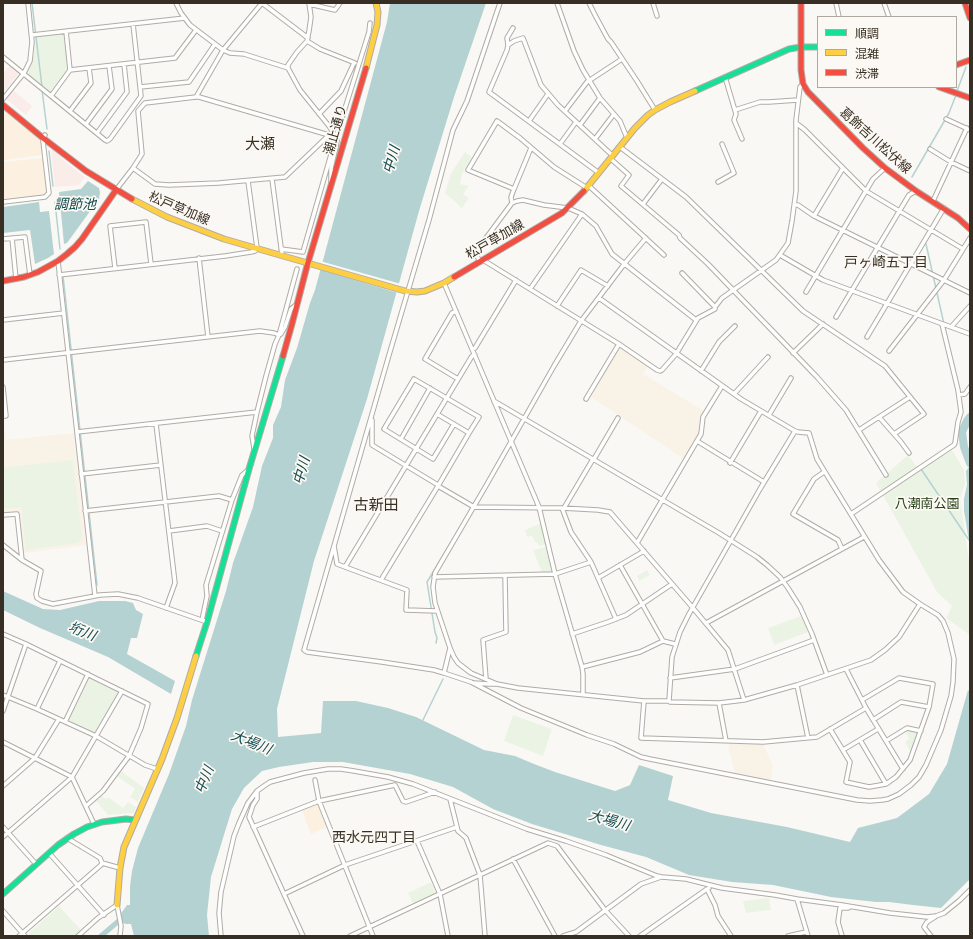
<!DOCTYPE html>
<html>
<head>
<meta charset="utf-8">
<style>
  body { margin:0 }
  #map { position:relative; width:973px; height:939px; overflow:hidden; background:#faf8f5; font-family:Arial,"Noto Sans JP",sans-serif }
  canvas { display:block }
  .frame { position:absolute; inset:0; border:4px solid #372f24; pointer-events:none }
  .legend { position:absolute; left:817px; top:16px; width:140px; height:72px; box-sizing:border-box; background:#fcf8f3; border:1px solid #ada8a0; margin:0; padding:5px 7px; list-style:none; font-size:12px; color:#372f24 }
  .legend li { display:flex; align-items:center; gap:8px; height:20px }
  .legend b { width:20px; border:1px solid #ada8a0 }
</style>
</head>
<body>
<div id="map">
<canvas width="973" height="939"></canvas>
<div class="frame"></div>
<ul class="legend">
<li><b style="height:5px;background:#16e098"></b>順調</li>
<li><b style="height:5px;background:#ffcf43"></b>混雑</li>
<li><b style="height:5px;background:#f24e42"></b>渋滞</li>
</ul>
</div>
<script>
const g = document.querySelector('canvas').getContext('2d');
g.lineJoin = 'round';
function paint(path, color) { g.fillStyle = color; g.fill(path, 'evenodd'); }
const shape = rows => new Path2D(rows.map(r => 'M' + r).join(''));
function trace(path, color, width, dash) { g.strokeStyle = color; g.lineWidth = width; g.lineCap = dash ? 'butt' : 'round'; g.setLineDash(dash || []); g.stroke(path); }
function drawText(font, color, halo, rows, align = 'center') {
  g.font = font + ' Arial,"Noto Sans JP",sans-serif'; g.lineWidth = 3.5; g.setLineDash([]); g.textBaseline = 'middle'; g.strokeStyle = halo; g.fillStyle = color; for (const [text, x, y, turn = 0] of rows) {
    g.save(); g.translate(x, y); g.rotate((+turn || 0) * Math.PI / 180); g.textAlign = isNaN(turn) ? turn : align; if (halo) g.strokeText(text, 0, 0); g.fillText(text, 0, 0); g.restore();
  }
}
paint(shape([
  [10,65,19,73,3,93,3,74],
  [13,90,32,106,26,115,6,99],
  [51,149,73,168,85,177,79,185,55,187]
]), '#f9ece9');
paint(shape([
  [3,110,41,141,42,155,3,160],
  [43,158,47,194,3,199,3,162],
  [317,803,327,827,311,834,302,810]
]), '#fcf0e0');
paint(shape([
  [620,347,648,366,643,374,704,411,701,416,700,434,684,459,591,397],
  [3,419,6,440,74,433,86,545,24,553,19,511,3,513],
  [731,743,763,744,773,766,771,781,735,774,728,746]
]), '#f9f2e6');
paint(shape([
  [62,33,64,35,68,68,51,92,49,92,28,75,27,72,32,62,34,53,35,38,36,36],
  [465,152,472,157,462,174,460,184,469,186,463,194,469,198,462,208,445,193,451,173],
  [952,450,964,470,965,484,960,498,970,567,970,635,946,618,952,606,937,592,876,483,908,455,920,471],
  [73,460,82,538,78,543,26,550,21,507,3,509,3,468],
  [541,523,546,544,539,546,537,542,535,542,532,536,527,537,525,530],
  [547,547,553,571,552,572,542,573,533,550],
  [647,570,650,575,639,581,637,576],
  [801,616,808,632,774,645,768,628],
  [89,678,117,691,118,694,95,732,93,732,70,721,69,719],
  [513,715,552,729,543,756,504,741],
  [907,730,917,732,918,734,911,753,905,742,909,739,905,731],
  [121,771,144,788,138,802,130,797,135,789,117,776],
  [102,796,106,799,108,797,123,808,128,802,136,807,134,813,108,815,96,801],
  [431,882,437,894,413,904,408,893],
  [769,898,771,910,746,913,743,901],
  [59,906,81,930,74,936,30,936,29,933]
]), '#ebf4e4');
paint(shape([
  [390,3,486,3,454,97,419,211,367,399,314,561,277,709,278,737,321,733,323,701,356,701,388,708,416,717,484,750,515,756,534,764,555,772,615,791,630,785,639,765,673,776,668,800,711,813,787,827,850,842,858,828,897,818,929,794,947,764,968,690,970,692,970,879,941,908,913,905,889,902,876,902,831,897,773,885,732,882,689,875,646,857,601,845,532,824,493,809,453,787,410,774,343,762,313,762,279,767,262,771,244,788,232,809,211,877,207,915,209,936,134,936,131,924,126,924,123,923,118,925,105,936,97,936,117,919,127,905,130,905,130,886,132,871,138,848,169,774,186,726,192,700,226,591,233,563,253,507,262,466,273,438,273,425,281,407,285,380,297,348,310,303,315,290,387,22],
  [88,181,99,188,100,192,99,199,67,243,64,244,59,192,81,189],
  [39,202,40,212,49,211,54,254,48,258,35,264,30,230,3,233,3,207],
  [970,466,970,547,964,511,964,499,967,485,966,471],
  [3,591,43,609,60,610,99,601,125,601,133,603,136,610,143,614,137,638,131,638,127,654,175,681,171,694,108,657,40,628,3,610]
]), '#b5d2d2');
paint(shape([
  [320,261,401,284,398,293,318,269]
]), '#faf8f5');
trace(shape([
  [32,3,42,87],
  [42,90,47,129],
  [957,91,966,67],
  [49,151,53,186],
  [912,177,949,113,956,95],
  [55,202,60,249],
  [926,244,944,324],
  [63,276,97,585],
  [921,469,969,540],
  [436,643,437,638,435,632,427,582,453,539],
  [423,720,443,679]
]), '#b5d2d2', 1.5);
trace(shape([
  [970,417,967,421,962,432,964,447,970,463]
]), '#b5d2d2', 8);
const street = shape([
  [176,3,181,13,190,25,223,50,230,53,244,54,288,68,300,90,329,126,336,137,337,141,336,147,331,168,331,181],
  [262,3,308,38],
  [500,3,467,101,453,130,429,220,389,355,304,650,307,652,382,662,434,670,444,673,471,682,521,708,587,735,614,744,641,757,650,759,857,800,870,801,882,800,888,799,899,794,911,785,919,777,926,765,941,730,951,696,953,682,954,659,948,633,943,621,938,615,920,604,903,592,879,560,817,459,809,433,798,432,795,431,741,399,599,298],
  [557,3,574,51,583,70,600,98,620,121,627,138],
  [589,3,595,15,608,39,611,42,637,81,655,110],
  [653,3,657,16],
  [836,3,839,17],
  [884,3,889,17],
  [309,4,335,10,340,3],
  [66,31,70,70,51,96,105,140,107,141,110,139,141,96,133,24],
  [32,35,185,18],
  [307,41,320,49,355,63],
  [508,45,507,38,513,28],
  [3,57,51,96],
  [288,68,288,65,297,52,307,41,309,31,311,17,309,3],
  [70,70,175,58,196,30],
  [725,77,736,114,734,120,742,139],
  [140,87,189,82,215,44],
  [196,97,223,50,262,3],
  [3,99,24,73,30,61,32,42,28,3],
  [735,110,760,102,769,102,798,100],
  [70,111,91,83,89,68],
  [565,111,587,82,622,59],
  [319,114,341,91,354,63],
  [946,119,970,130],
  [529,121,548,94],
  [796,123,805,130,866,191,963,249],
  [86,124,112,89,109,66],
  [580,125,600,98],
  [97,133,127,92,124,64],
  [595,139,614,114],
  [560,144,576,122],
  [620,147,686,197,803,311,885,366,924,414,894,434],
  [930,149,951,162,970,171],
  [611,159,629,175,621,186,679,235,680,238,708,264,817,377,846,410,886,475],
  [133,168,142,154,138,111,145,103,196,97,199,97,329,135],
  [599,173,489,92,507,50,508,45,514,41,523,38,541,85,558,105,613,156],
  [272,179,282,255],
  [718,182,734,173,722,144],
  [589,186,664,255],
  [514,189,468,170,497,121,520,138,554,167,587,188],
  [116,190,133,168,155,184,169,185,219,183,285,177,329,135],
  [933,201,967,128],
  [3,202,45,197,49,193,43,141,43,138,45,135],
  [512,203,511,197,514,189,531,148],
  [643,204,662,179],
  [795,205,798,205,814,216,970,293],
  [814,216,843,168],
  [12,238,16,279],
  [646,238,625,263,581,321,554,366,487,484,435,573,433,587,435,603,450,648,454,657,458,663,467,670,471,673,497,684,518,688,644,701,669,701,670,702,719,703,736,701,744,700,797,685,871,660,885,650,899,637,920,604],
  [3,239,25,237,30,275],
  [281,249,303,252,336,137,369,32,370,23],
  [780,255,823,280,970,334],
  [199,258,208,337],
  [483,260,619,344,657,370,660,371,662,370,676,354,698,318,715,309,715,307,722,298,776,260,788,243,792,221,796,191,796,120,800,87,803,84],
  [58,261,95,596],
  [480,261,476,255,486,238,512,203,517,201,523,200,544,205,568,208,582,214,596,226,612,254,696,320],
  [115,268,110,226,146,222,151,264],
  [682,273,715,307],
  [59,275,225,256,251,252,255,251,257,248,248,181],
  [444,283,539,507,555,574,582,667,583,674,583,694],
  [530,289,582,214],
  [806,292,873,179,885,168],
  [557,306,581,270,608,286],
  [456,311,452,313,425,359,458,379],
  [836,317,909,195,916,191],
  [3,320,64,313],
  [951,327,970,306],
  [867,337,944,208],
  [473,349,475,348,516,280],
  [889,351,944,280,970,238],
  [793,353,823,324],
  [3,360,260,331,274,333,279,335,281,334,285,327,291,309,296,305],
  [701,371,719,342,735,326],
  [3,387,6,416,3,416],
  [734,394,768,357],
  [959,395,965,394,970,387],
  [586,399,619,344],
  [494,401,719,533,757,557,767,565,780,577,788,588,800,607,812,634,827,675],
  [769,415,791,378],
  [879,417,901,442,909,453],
  [372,420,372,445,438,485],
  [156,424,175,583,166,608],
  [454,424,433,459,384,429,414,379,479,417,469,433],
  [859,430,910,397],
  [77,432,257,412],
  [401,439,430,388],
  [697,441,764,482],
  [254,448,252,436,257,412,266,376,275,344,279,335,297,269],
  [594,459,618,418],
  [730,463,761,411],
  [824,472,814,479,793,514,838,540,842,549],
  [81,474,161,465],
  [438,486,474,507,562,508,598,510,610,512,693,608,728,650,744,700],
  [562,508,571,532,591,562,616,619],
  [564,508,593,459],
  [85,511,219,496,232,500],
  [851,514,954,445,955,443,958,422,961,412,958,390,942,324],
  [3,515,17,514,22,560],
  [169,531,207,526,222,531],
  [637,543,701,434,703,417,722,386],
  [3,545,22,560,41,571,36,594,37,598,42,601,53,604,100,595,118,594,138,598,207,622],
  [334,546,337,564,407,590,406,610,437,611],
  [620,565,663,641],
  [345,567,472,356,475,355],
  [434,577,555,574,591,562],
  [598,578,644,551],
  [381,580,438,486,469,433,437,414],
  [202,620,207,596,206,585,232,500,242,475,248,470],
  [706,623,864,537],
  [3,634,26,644,148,704,141,728,129,756,103,791,86,806],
  [572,634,608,622,626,615,672,584],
  [582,667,640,652,663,641,675,644],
  [846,669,866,708,903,769],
  [444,673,450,648],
  [670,678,735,669,814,640],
  [486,679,483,640,506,632,505,576],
  [474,683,488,684,496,684],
  [797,685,808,738],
  [3,695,37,709,96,736,145,765,157,769],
  [644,701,641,738,763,742,817,737,866,708],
  [669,701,672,657,680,632,689,614,760,489,795,431],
  [719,703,726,741],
  [37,709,60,661],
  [3,711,26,644],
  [873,720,901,702,929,707],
  [65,722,88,674],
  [830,729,850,762,846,782,869,787,886,784,896,777,910,760,929,707,933,684,899,678,862,700],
  [860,740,886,784],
  [886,741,907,728,921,731],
  [3,742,72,777,94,824],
  [843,750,878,729],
  [315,780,319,801,373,936],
  [3,786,35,758,59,719],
  [257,791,257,799,253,805,249,817,303,936],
  [3,827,36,864],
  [253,827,319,801,395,785,403,801,406,802,435,792],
  [457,827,458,831,466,838,480,875,485,936],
  [3,837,72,777,122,691],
  [417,841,440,894,448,936],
  [49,853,104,915],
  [513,859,555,936],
  [102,863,120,868],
  [709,888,707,889,715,905,718,916,731,936],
  [284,894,345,865,457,827,450,799],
  [797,899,808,936],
  [3,911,25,936],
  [19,936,101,865,102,863,100,858,67,838],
  [78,936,98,918,117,905,121,926,120,936],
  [221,936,219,913,221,892,234,836,239,823,248,803,257,791,264,786,270,782,304,773,328,769,341,769,354,771,388,777,413,784,527,829,566,841,606,855,657,876,662,877,686,879,722,888,775,895,797,899,842,905,890,913,927,917,936,916,944,913,960,900,970,890],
  [350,936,548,843,557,846,605,910,629,936],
  [563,936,576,932,641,884,661,877],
  [640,936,707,889],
  [788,936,806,932],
  [842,936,838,922,840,908,848,908,850,907],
  [931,936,924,927,927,922,935,917]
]);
const fast = shape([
  [801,47,818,47],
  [695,91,789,49,801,47],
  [196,656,207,622,249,469,283,356],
  [3,894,58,845,74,834,87,827,102,822,126,819,135,820]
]);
const slow = shape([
  [366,68,377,25,378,12,376,3],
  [584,191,635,128,648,115,655,110,670,102,695,91],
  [132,199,167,217,224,239,405,291,417,292,425,291,444,283,454,277],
  [117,905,120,868,124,847,162,759,177,718,196,656]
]);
const jam = shape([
  [801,3,801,70,803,84,808,92,863,148,885,168,916,191,958,218,970,229],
  [965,3,970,18],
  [956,65,970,60],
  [939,87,970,98],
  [3,105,43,138,86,171,132,199],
  [454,277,562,213,584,191],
  [3,281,24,277,38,272,58,261,67,254,75,247,82,239,116,190],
  [283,356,292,324,307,266,366,68]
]);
trace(street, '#b0aca5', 5.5);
trace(fast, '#b0aca5', 7);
trace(slow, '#b0aca5', 7);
trace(jam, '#b0aca5', 7);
trace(street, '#fefefe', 3.5);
trace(fast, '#16e098', 5);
trace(slow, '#ffcf43', 5);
trace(jam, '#f24e42', 5);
drawText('13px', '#372f24', '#fcf8f3', [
  ["潮止通り",336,130,-74],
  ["葛飾吉川松伏線",875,141,42],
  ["松戸草加線",179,209,23],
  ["松戸草加線",495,240,-30]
]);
drawText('13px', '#264017', '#fcf8f3', [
  ["八潮南公園",927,504]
]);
drawText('italic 14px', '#124d51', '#fcf8f3', [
  ["中川",392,160,-74],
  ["調節池",75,205],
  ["中川",302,471,-74],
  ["垳川",82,632,21],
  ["大場川",251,743,22],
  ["中川",205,780,-68],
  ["大場川",609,821,16]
]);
drawText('14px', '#372f24', '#fcf8f3', [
  ["戸ヶ崎五丁目",886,263],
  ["西水元四丁目",374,838]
]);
drawText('15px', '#372f24', '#fcf8f3', [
  ["大瀬",260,145],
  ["古新田",376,506]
]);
</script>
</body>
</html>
